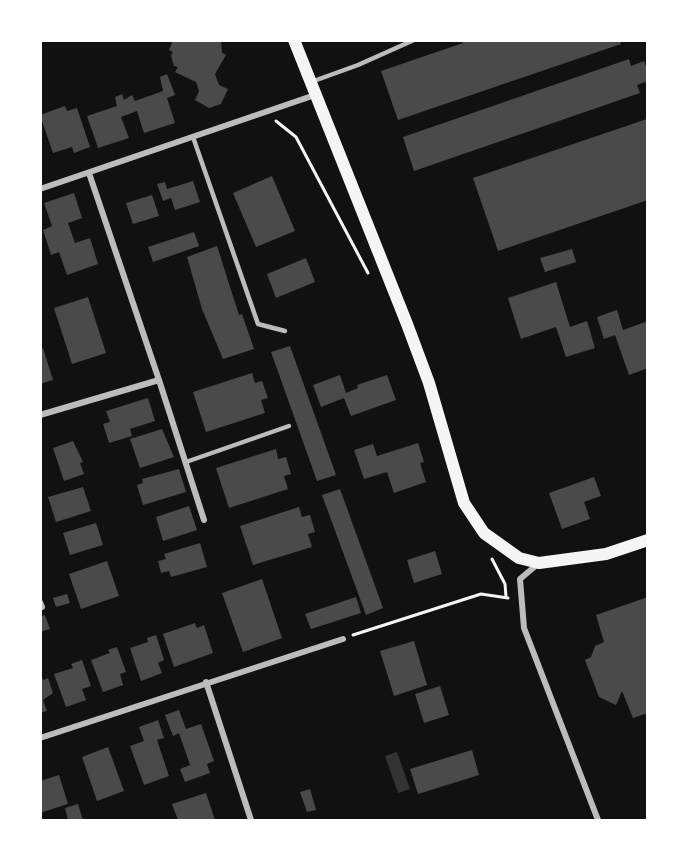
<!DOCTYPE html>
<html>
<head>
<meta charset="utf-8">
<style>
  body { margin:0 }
  #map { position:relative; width:688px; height:861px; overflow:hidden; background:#111; font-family:Georgia,serif }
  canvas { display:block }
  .frame { position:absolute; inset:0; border:42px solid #fff; pointer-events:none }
</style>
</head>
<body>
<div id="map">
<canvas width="688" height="861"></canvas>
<div class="frame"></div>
</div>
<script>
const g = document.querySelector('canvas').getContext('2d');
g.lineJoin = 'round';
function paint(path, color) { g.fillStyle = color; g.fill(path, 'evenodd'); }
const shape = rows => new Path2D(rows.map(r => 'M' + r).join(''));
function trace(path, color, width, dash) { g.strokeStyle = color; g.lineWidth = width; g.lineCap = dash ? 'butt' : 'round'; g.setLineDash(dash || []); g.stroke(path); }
paint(shape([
  [397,752,410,789,398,793,385,756]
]), '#333');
paint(shape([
  [173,40,221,40,222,53,226,55,215,74,219,85,228,89,221,104,209,108,195,100,199,91,196,82,175,72,178,67,174,66,171,56,173,52,169,50],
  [462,40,620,40,621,44,398,120,381,71,463,43],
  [629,59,631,66,644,61,648,71,648,81,637,85,640,93,414,171,403,137],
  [167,74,175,95,167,98,175,123,144,133,137,111,121,117,129,138,98,148,87,116,117,106,115,97,122,94,124,100,132,95,135,101,163,91,160,77],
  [65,106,67,111,77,108,90,147,74,153,72,147,53,153,40,115],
  [647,119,648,200,498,251,473,178],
  [272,176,295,231,256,247,233,193],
  [193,181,200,202,175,210,171,198,163,201,157,184,165,182,167,189],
  [74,193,82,218,68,223,75,243,90,238,98,264,67,275,59,252,51,255,43,230,52,226,44,203],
  [152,195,159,216,133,224,126,203],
  [194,232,199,246,153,262,148,247],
  [217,246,239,315,242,314,254,349,223,359,202,309,187,257],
  [572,249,576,262,545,272,540,258],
  [306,258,315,282,276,298,267,274],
  [556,282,570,327,587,321,595,348,566,357,556,327,521,339,508,298],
  [88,297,106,353,72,364,54,308],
  [617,310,623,330,648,321,648,368,629,375,615,335,604,339,597,317],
  [290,346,336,475,317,481,271,352],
  [43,348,53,380,40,384,40,349],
  [252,373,255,383,262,381,268,398,261,400,265,413,206,432,193,392],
  [340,375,346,393,358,388,357,385,387,375,396,400,351,416,344,398,321,407,313,385],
  [148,398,155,421,130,429,132,436,109,443,103,424,110,422,106,411],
  [162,429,174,457,140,468,130,439],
  [73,441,83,462,80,463,84,474,64,481,53,448],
  [418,443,424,462,420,463,426,482,394,493,387,472,364,479,354,450,373,444,377,456],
  [276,449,278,459,286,457,291,474,284,476,288,489,229,508,216,468],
  [179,469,186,492,143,505,137,485,143,483,142,479],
  [594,477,601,496,584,502,590,519,562,529,549,493],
  [83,487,91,511,56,522,48,497],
  [340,489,383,608,366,615,322,495],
  [189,506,197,530,163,541,156,517],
  [299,507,302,517,310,515,315,532,308,534,312,547,253,565,240,526],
  [96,523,103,545,70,555,63,533],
  [200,543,207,567,171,577,169,571,161,573,158,561,166,559,164,554],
  [435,551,442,574,414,583,407,560],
  [107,561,119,596,81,609,69,574],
  [262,579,282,638,243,652,222,593],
  [67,594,70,603,56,607,53,598],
  [356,597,361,613,311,629,305,614],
  [648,597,648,713,633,718,622,691,616,705,599,697,585,660,591,657,595,646,604,642,596,615],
  [45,615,50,629,40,632,40,617],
  [195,623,197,628,204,625,213,653,174,667,163,634],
  [156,635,164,660,158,663,162,673,141,681,130,648,148,642,147,638],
  [414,641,427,685,394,696,380,651],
  [117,647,126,672,120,674,123,685,103,692,91,660,110,653,108,650],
  [82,660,91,686,82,689,86,700,66,707,54,674,73,668,71,664],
  [40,673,43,680,48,678,53,693,43,700,47,711,40,713],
  [440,686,449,715,424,723,415,694],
  [179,710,186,729,201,724,214,761,207,764,210,773,185,782,180,769,190,765,179,733,173,736,165,715],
  [158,720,164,738,157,740,169,776,144,785,130,746,144,741,139,727],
  [108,747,124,791,97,801,82,757],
  [472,750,479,775,418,794,410,769],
  [59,775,68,804,40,813,40,781],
  [310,789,316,810,307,812,300,792],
  [206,793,215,820,178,820,172,804],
  [78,804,83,820,68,820,65,808]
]), '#4a4a4a');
trace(shape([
  [276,121,296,137,368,273],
  [492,559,505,584,506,597],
  [353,635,481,594,508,598]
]), '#f5f5f5', 3);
trace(shape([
  [311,82,358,65,414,40],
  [193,137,258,324,285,331],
  [186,462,289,426]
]), '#bcbcbc', 4.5);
trace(shape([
  [40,189,315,95],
  [159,380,204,520],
  [40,415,159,380,89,173],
  [539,563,520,579,524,628,598,820],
  [40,602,42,607],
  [206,682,251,820],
  [40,738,343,639]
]), '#bcbcbc', 6);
trace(shape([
  [294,40,407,324,429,383,464,503,484,533,519,558,539,563,606,554,648,540]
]), '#f5f5f5', 12);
</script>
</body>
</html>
